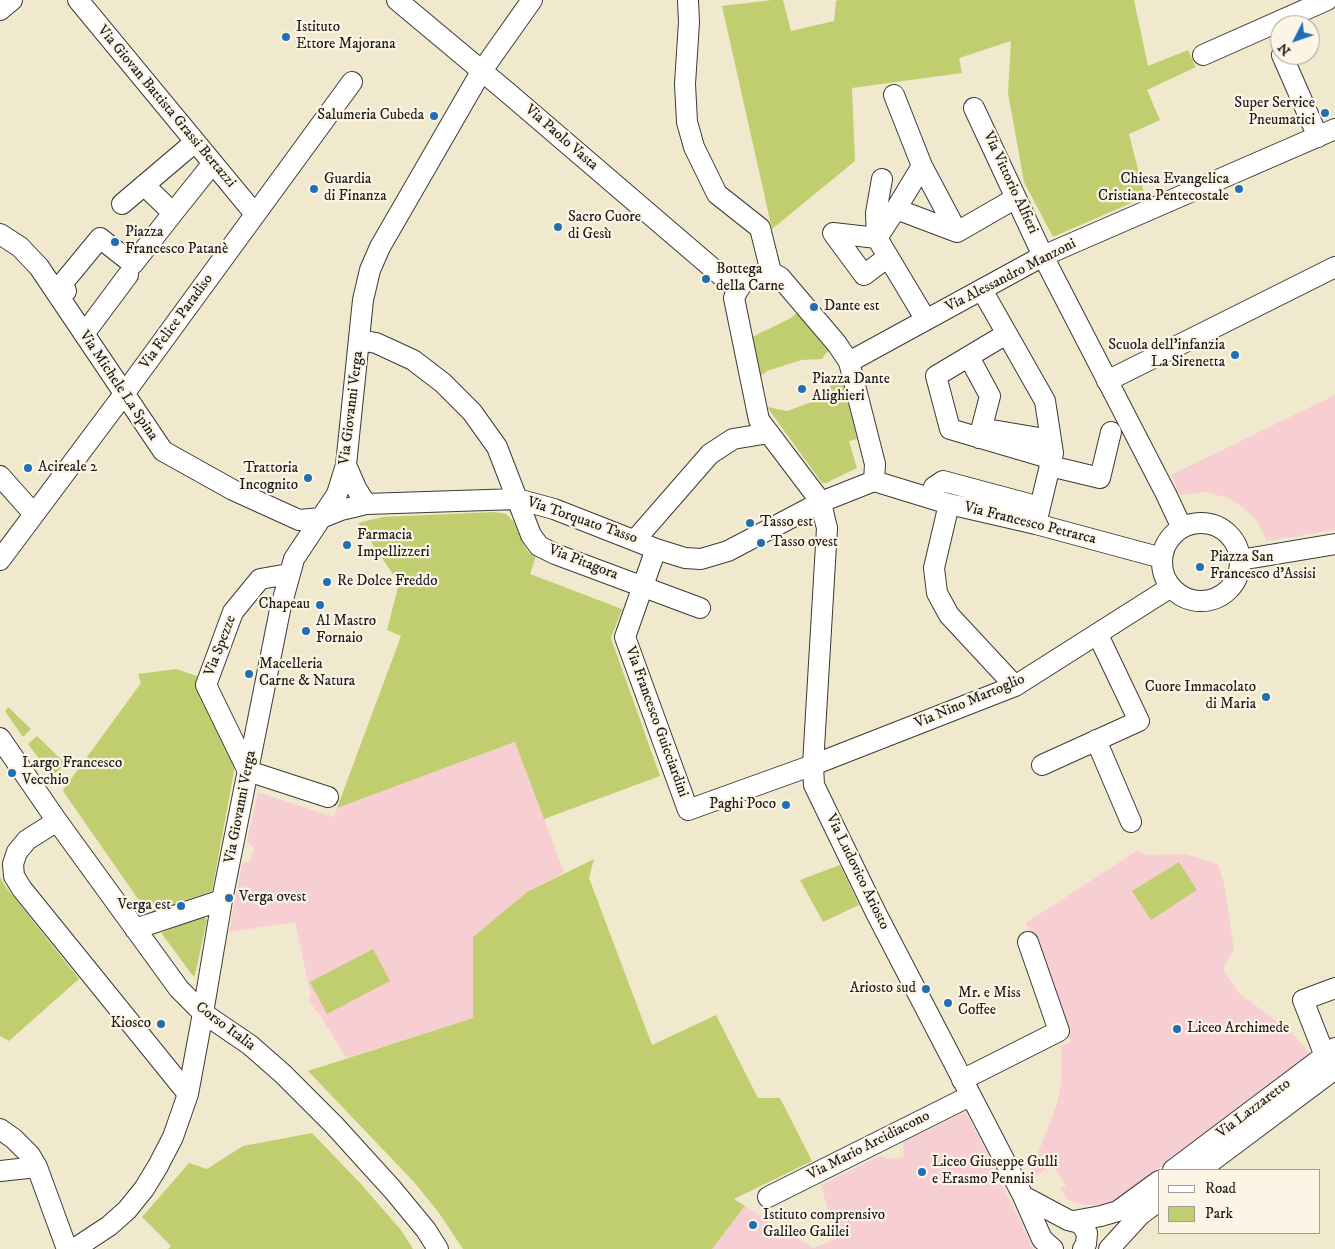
<!DOCTYPE html>
<html>
<head>
<meta charset="utf-8">
<style>
  body { margin:0 }
  #map { position:relative; width:1335px; height:1249px; overflow:hidden; background:#f0e9cd; font-family:"IM FELL DW Pica",serif }
  canvas { display:block }
  .legend { position:absolute; left:1158px; top:1169px; width:162px; height:65px; box-sizing:border-box; background:#fcf5e5; border:1px solid #a29e95; margin:0; padding:6px 9px; list-style:none; font-size:15px; color:#1c1c1c }
  .legend li { display:flex; align-items:center; gap:10px; height:25px }
  .legend b { width:25px; border:1px solid #a29e95 }
  .north { position:absolute; left:1270px; top:15px; width:50px; height:50px; box-sizing:border-box; background:#fcf5e5; border:1px solid #a29e95; border-radius:50%; rotate:229deg; font-size:14px; font-weight:700; line-height:20px; text-align:center; color:#1c1c1c }
  .north::after { content:''; display:block; margin:auto; width:18px; height:22px; background:#1f6fb2; clip-path:polygon(50% 0,100% 100%,50% 72%,0 100%) }
</style>
</head>
<body>
<div id="map">
<canvas width="1335" height="1249"></canvas>
<ul class="legend">
<li><b style="height:6px;background:#fff"></b>Road</li>
<li><b style="height:14px;background:#c1ce70"></b>Park</li>
</ul>
<div class="north">N</div>
</div>
<script>
const g = document.querySelector('canvas').getContext('2d');
g.lineJoin = 'round';
function paint(path, color) { g.fillStyle = color; g.fill(path, 'evenodd'); }
const shape = rows => new Path2D(rows.map(r => 'M' + r).join(''));
function trace(path, color, width, dash) { g.strokeStyle = color; g.lineWidth = width; g.lineCap = dash ? 'butt' : 'round'; g.setLineDash(dash || []); g.stroke(path); }
function drawText(font, color, halo, rows, align = 'center') {
  g.font = font + ' "IM FELL DW Pica",serif'; g.lineWidth = 4.5; g.setLineDash([]); g.textBaseline = 'middle'; g.strokeStyle = halo; g.fillStyle = color; for (const [text, x, y, turn = 0] of rows) {
    g.save(); g.translate(x, y); g.rotate((+turn || 0) * Math.PI / 180); g.textAlign = isNaN(turn) ? turn : align; if (halo) g.strokeText(text, 0, 0); g.fillText(text, 0, 0); g.restore();
  }
}
paint(shape([
  [1335,395,1335,530,1267,541,1259,524,1251,514,1231,499,1206,492,1180,495,1171,475],
  [516,742,564,873,527,892,474,937,473,1018,346,1058,322,1018,308,1000,311,996,295,922,229,932,242,864,250,861,254,848,247,841,258,792,334,817,337,808],
  [1138,850,1146,855,1186,854,1218,864,1224,883,1234,949,1225,964,1224,972,1239,993,1293,1034,1312,1056,1179,1151,1134,1189,1118,1201,1096,1205,1084,1205,1068,1200,1060,1188,1066,1186,1053,1165,1027,1181,1056,1107,1059,1095,1062,1078,1061,1046,1071,1041,1026,923],
  [966,1112,1020,1220,1033,1249,712,1249,745,1206,813,1248,836,1239,821,1185,879,1156,892,1159,904,1157,903,1142]
]), '#f7cfd3');
paint(shape([
  [772,0,783,0,791,31,834,21,836,1,839,0,1134,0,1148,66,1188,50,1196,67,1147,90,1160,120,1129,134,1145,197,1053,237,1024,182,1008,93,1011,41,959,58,962,73,852,88,855,161,772,229,722,6],
  [797,313,829,352,826,353,822,359,801,360,767,371,759,377,752,337,791,318],
  [842,378,857,439,849,441,857,468,826,483,822,483,767,407,787,411,820,399,834,382],
  [495,512,506,514,513,521,525,547,530,554,536,556,530,574,622,609,611,638,660,776,544,819,515,742,337,808,401,636,387,630,399,583,358,523,383,517],
  [176,669,200,677,235,766,212,891,152,912,145,909,65,794,63,790,141,683,138,674],
  [8,707,31,729,24,736,22,736,5,711],
  [37,736,65,763,65,765,52,776,28,744],
  [594,859,589,878,652,1045,716,1015,758,1098,780,1098,812,1161,734,1199,745,1206,712,1249,463,1249,439,1213,414,1182,308,1071,473,1018,473,937,527,892],
  [1179,862,1197,890,1151,920,1132,891],
  [840,865,859,905,823,922,800,880],
  [0,877,5,886,79,979,9,1041,0,1036],
  [203,916,207,920,195,975,193,976,162,934,163,932],
  [373,949,390,981,327,1014,310,982],
  [312,1133,360,1183,401,1230,413,1249,168,1249,171,1246,142,1217,189,1163,207,1169,243,1146]
]), '#c1ce70');
const minor = shape([
  [78,0,255,214],
  [397,0,507,92,738,290],
  [688,0,689,22,685,84,687,122,694,147,717,194,760,228,771,272],
  [0,10,12,0],
  [1203,55,1327,0],
  [1282,55,1318,137],
  [894,95,922,166,896,209],
  [974,108,1043,256,1166,494,1182,528],
  [922,166,957,232],
  [882,179,876,213,877,238,833,233,864,275,888,257],
  [144,185,173,213,213,163],
  [122,204,195,142],
  [0,234,20,247,39,267,163,451,233,490,299,520,321,518,341,510,366,504,517,499,554,509,656,549,685,558,701,559,728,551,821,502,874,481,875,464,849,362,837,344,780,277,771,272,744,282,738,290,734,298,759,420,821,502,825,520,827,528,813,765,814,785,876,913,1023,1196,1042,1239,1053,1249],
  [982,290,1045,401,1053,453,1036,524],
  [59,297,66,291,62,284,100,238,133,264,173,213],
  [926,320,877,238,896,209,957,232,1016,198],
  [84,334,128,275],
  [998,339,936,376,950,429,1052,459],
  [359,340,376,343,413,360,443,383,472,412,497,447,531,535,539,546,555,554,700,608],
  [969,357,990,396,979,438],
  [849,362,1043,256,1335,129],
  [1107,381,1335,267],
  [986,429,1051,440],
  [346,465,356,488,366,504],
  [1050,466,1100,478,1111,432],
  [0,476,33,513],
  [874,481,949,504,1036,524,1162,558],
  [930,498,934,487,943,481,1040,507],
  [949,504,934,568,937,593,949,615,1015,686],
  '1162 562a39 39 0 1 1 78 0a39 39 0 1 1-78 0Z',
  [635,540,710,454,733,439,769,433],
  [656,549,625,637,688,810,813,765,1015,686,1171,587],
  [0,560,124,394,352,82],
  [1240,560,1335,544],
  [289,574,260,579,233,612,206,685,248,771,328,797],
  [0,738,57,821,179,989,203,1013,250,1045,283,1074,334,1125,393,1190,426,1230,438,1249],
  [1096,740,1131,822],
  [1042,765,1139,721,1098,635],
  [57,821,27,840,17,852,13,864,14,876,22,889,188,1094],
  [135,929,222,900],
  [1325,1056,1303,1000,1335,988],
  [962,1080,1059,1031,1028,942],
  [0,1129,14,1139,30,1155,37,1167,67,1249],
  [1173,1170,1335,1048],
  [1200,1170,1335,1069],
  [0,1171,37,1167],
  [1023,1196,1068,1220,1080,1223,1087,1233,1086,1244,1083,1249],
  [768,1197,970,1096],
  [1074,1221,1101,1216,1118,1211,1159,1181],
  [74,1249,109,1226,127,1210,144,1189,158,1166,173,1137,188,1094,203,1013,222,900,280,610,294,559,337,494,346,465,363,300,370,270,380,247,481,72,532,0],
  [1109,1249,1140,1215,1159,1201]
]);
trace(minor, '#3c3b37', 22);
trace(minor, '#fff', 20);
for (const [x, y, r, color] of [
  [286,37,5,"#1f6fb2"],
  [1325,113,5,"#1f6fb2"],
  [434,116,5,"#1f6fb2"],
  [314,189,5,"#1f6fb2"],
  [1239,189,5,"#1f6fb2"],
  [558,227,5,"#1f6fb2"],
  [115,242,5,"#1f6fb2"],
  [706,279,5,"#1f6fb2"],
  [814,307,5,"#1f6fb2"],
  [1235,355,5,"#1f6fb2"],
  [802,389,5,"#1f6fb2"],
  [28,468,5,"#1f6fb2"],
  [308,478,5,"#1f6fb2"],
  [750,523,5,"#1f6fb2"],
  [761,543,5,"#1f6fb2"],
  [347,545,5,"#1f6fb2"],
  [1200,567,5,"#1f6fb2"],
  [327,582,5,"#1f6fb2"],
  [320,605,5,"#1f6fb2"],
  [306,631,5,"#1f6fb2"],
  [249,674,5,"#1f6fb2"],
  [1266,697,5,"#1f6fb2"],
  [12,773,5,"#1f6fb2"],
  [786,805,5,"#1f6fb2"],
  [229,898,5,"#1f6fb2"],
  [181,906,5,"#1f6fb2"],
  [926,989,5,"#1f6fb2"],
  [948,1003,5,"#1f6fb2"],
  [161,1024,5,"#1f6fb2"],
  [1177,1029,5,"#1f6fb2"],
  [922,1172,5,"#1f6fb2"],
  [753,1225,5,"#1f6fb2"]
]) { const dot = new Path2D(); dot.arc(x, y, r, 0, 2 * Math.PI); g.fillStyle = color; g.fill(dot); trace(dot, '#fcf5e5', 2); }
drawText('15px', '#1c1c1c', '#fcf5e5', [
  ["Istituto",296,28],
  ["Ettore Majorana",296,45],
  ["Super Service",1315,104,"right"],
  ["Pneumatici",1315,121,"right"],
  ["Salumeria Cubeda",424,116,"right"],
  ["Guardia",324,180],
  ["di Finanza",324,197],
  ["Chiesa Evangelica",1229,180,"right"],
  ["Cristiana Pentecostale",1229,197,"right"],
  ["Sacro Cuore",568,218],
  ["di Gesù",568,235],
  ["Piazza",125,233],
  ["Francesco Patanè",125,250],
  ["Bottega",716,270],
  ["della Carne",716,287],
  ["Dante est",824,307],
  ["Scuola dell'infanzia",1225,346,"right"],
  ["La Sirenetta",1225,363,"right"],
  ["Piazza Dante",812,380],
  ["Alighieri",812,397],
  ["Acireale 2",38,468],
  ["Trattoria",298,469,"right"],
  ["Incognito",298,486,"right"],
  ["Tasso est",760,523],
  ["Farmacia",357,536],
  ["Impellizzeri",357,553],
  ["Tasso ovest",771,543],
  ["Piazza San",1210,558],
  ["Francesco d'Assisi",1210,575],
  ["Re Dolce Freddo",337,582],
  ["Chapeau",310,605,"right"],
  ["Al Mastro",316,622],
  ["Fornaio",316,639],
  ["Macelleria",259,665],
  ["Carne & Natura",259,682],
  ["Cuore Immacolato",1256,688,"right"],
  ["di Maria",1256,705,"right"],
  ["Largo Francesco",22,764],
  ["Vecchio",22,781],
  ["Paghi Poco",776,805,"right"],
  ["Verga ovest",239,898],
  ["Verga est",171,906,"right"],
  ["Ariosto sud",916,989,"right"],
  ["Mr. e Miss",958,994],
  ["Coffee",958,1011],
  ["Kiosco",151,1024,"right"],
  ["Liceo Archimede",1187,1029],
  ["Liceo Giuseppe Gulli",932,1163],
  ["e Erasmo Pennisi",932,1180],
  ["Istituto comprensivo",763,1216],
  ["Galileo Galilei",763,1233]
], 'left');
drawText('15px', '#1c1c1c', '#fcf5e5', [
  ["Via Giovan Battista Grassi Bertazzi",166,107,50],
  ["Via Paolo Vasta",561,138,41],
  ["Via Vittorio Alfieri",1010,183,65],
  ["Via Alessandro Manzoni",1011,276,-27],
  ["Via Felice Paradiso",177,322,-54],
  ["Via Michele La Spina",118,386,56],
  ["Via Giovanni Verga",352,408,-83],
  ["Via Torquato Tasso",582,521,19],
  ["Via Francesco Petrarca",1030,524,14],
  ["Via Pitagora",583,563,21],
  ["Via Spezze",221,646,-69],
  ["Via Nino Martoglio",970,702,-23],
  ["Via Francesco Guicciardini",656,722,70],
  ["Via Giovanni Verga",241,807,-79],
  ["Via Ludovico Ariosto",857,872,64],
  ["Corso Italia",225,1027,37],
  ["Via Lazzaretto",1254,1109,-37],
  ["Via Mario Arcidiacono",869,1146,-27]
]);
</script>
</body>
</html>
